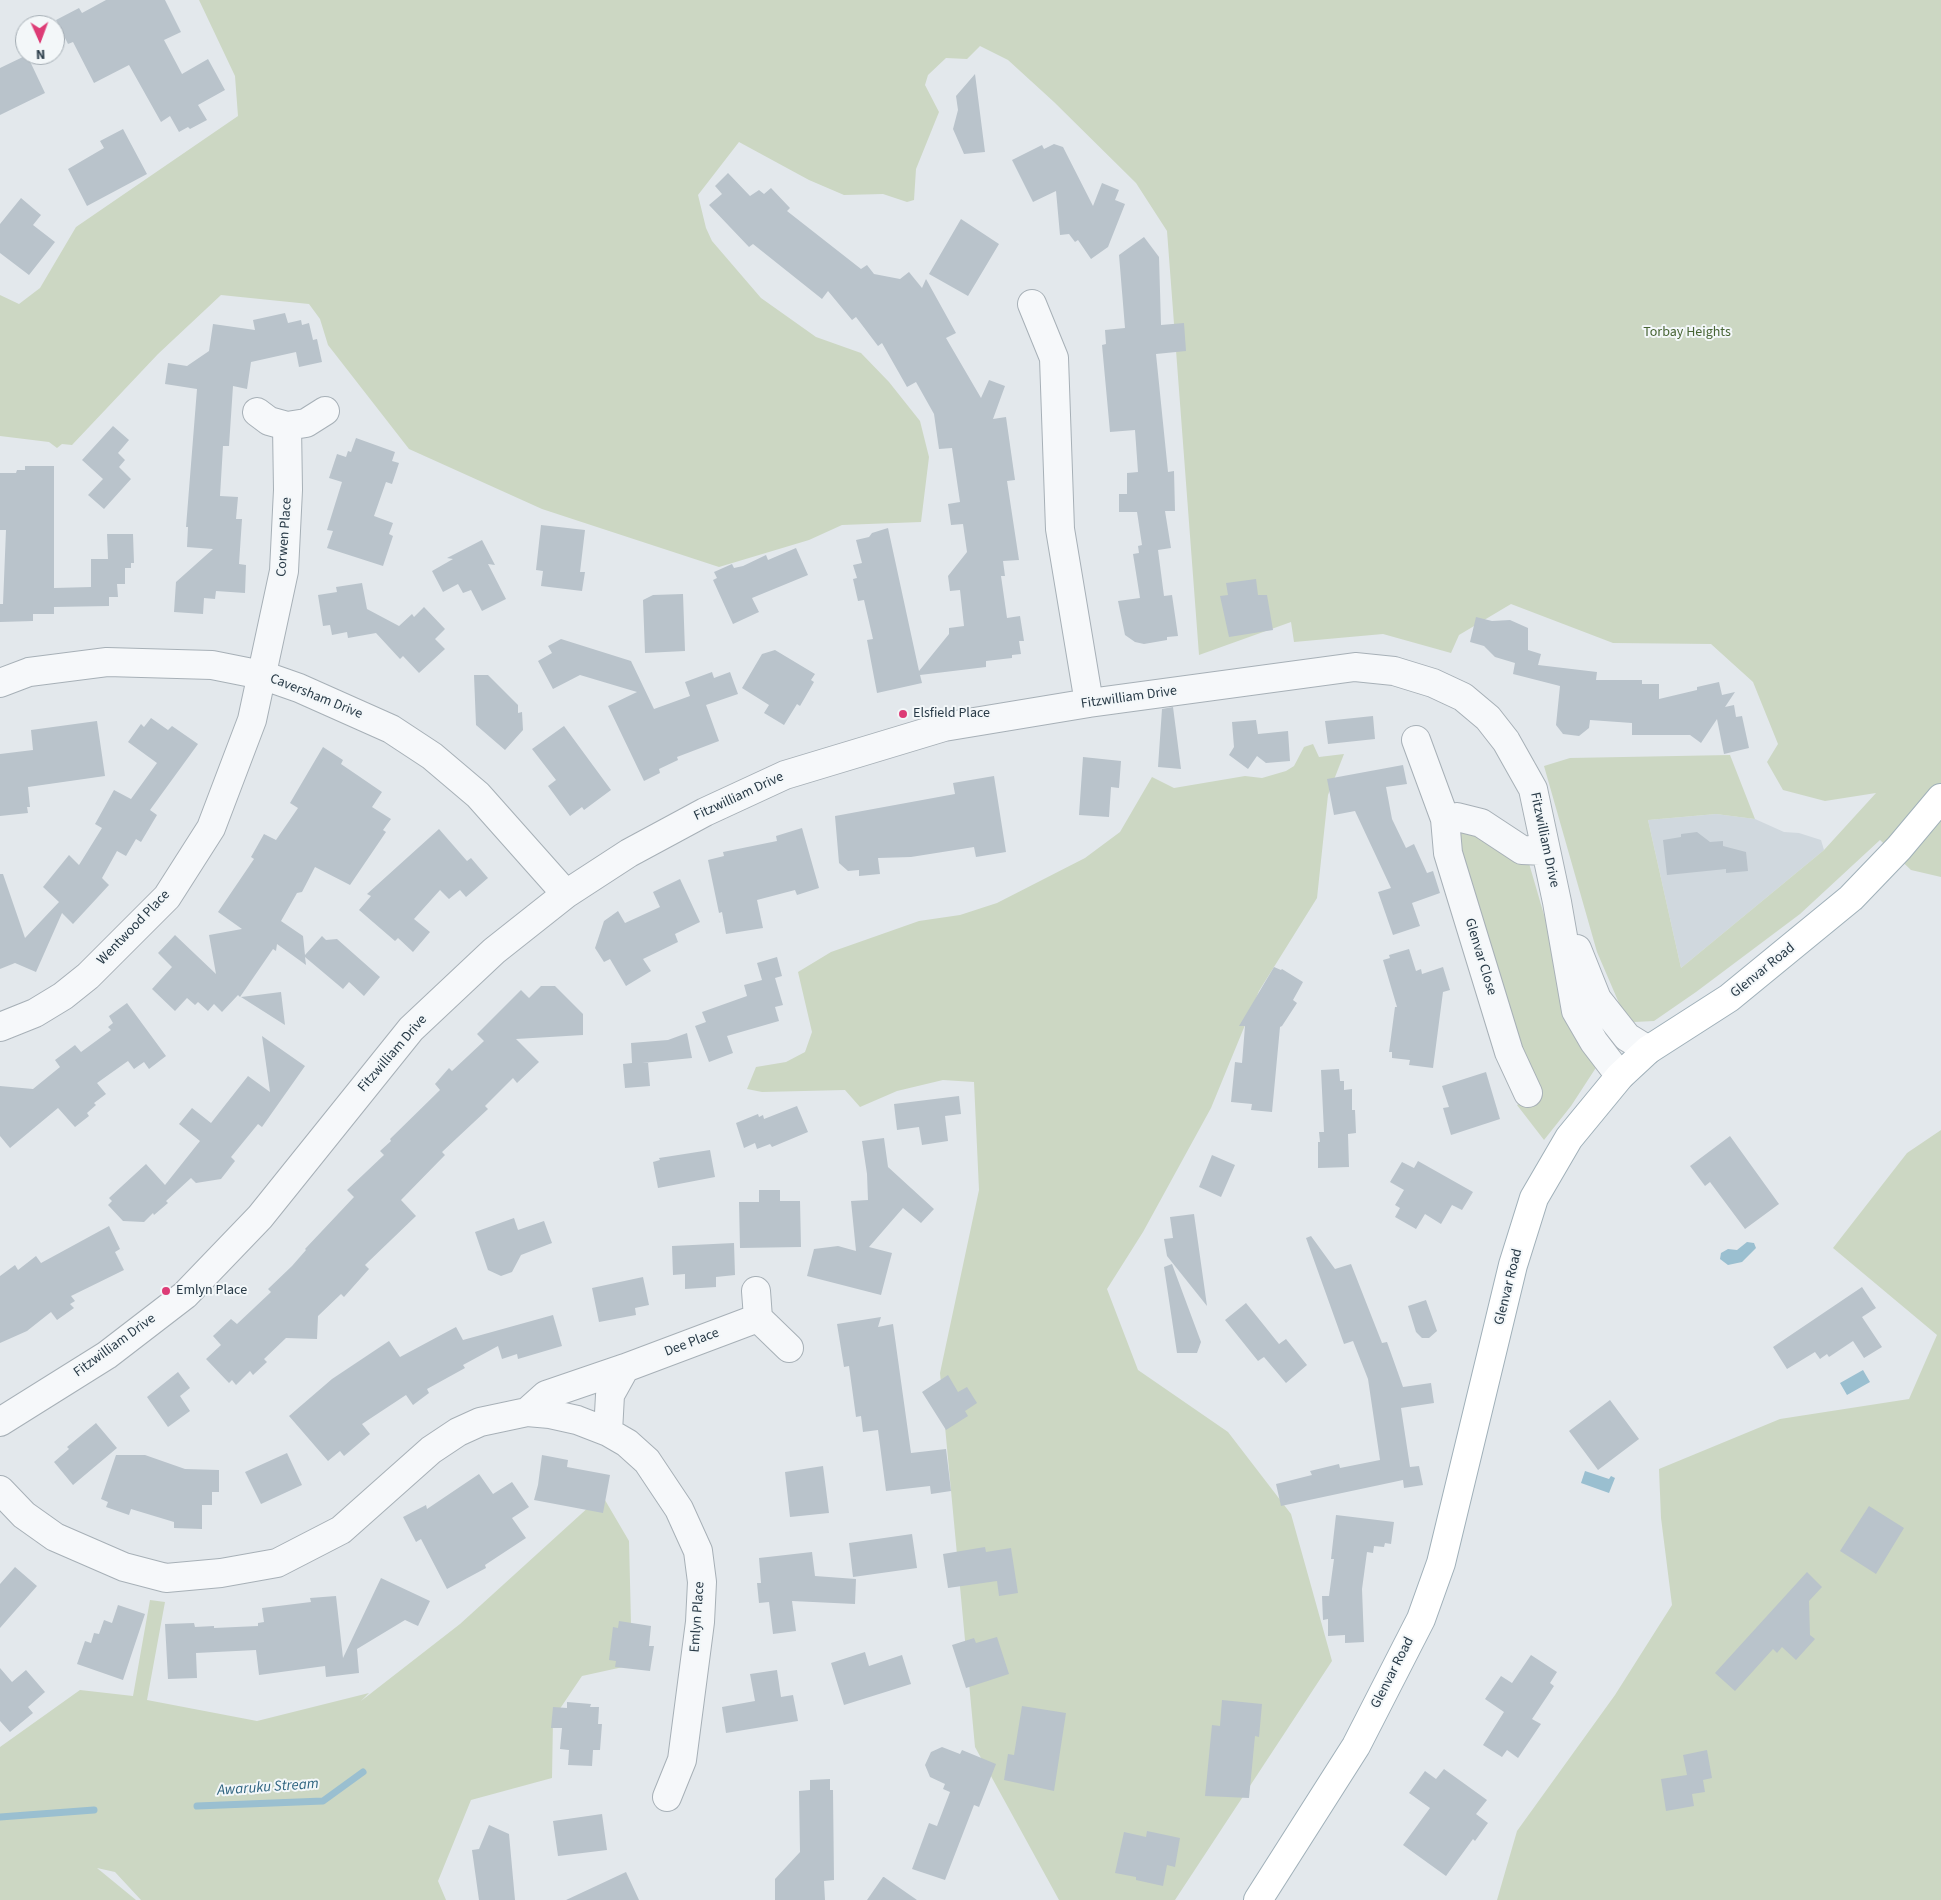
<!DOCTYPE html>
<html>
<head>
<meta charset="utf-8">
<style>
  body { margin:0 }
  #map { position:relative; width:1941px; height:1900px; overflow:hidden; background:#e3e8ec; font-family:"Source Sans 3",sans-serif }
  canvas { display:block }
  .north { position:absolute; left:15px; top:15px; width:50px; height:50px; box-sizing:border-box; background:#f3f7f9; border:1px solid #a2abb2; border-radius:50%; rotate:178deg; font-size:14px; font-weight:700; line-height:20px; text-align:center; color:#283a47 }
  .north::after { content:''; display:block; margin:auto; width:18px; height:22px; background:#dd3c76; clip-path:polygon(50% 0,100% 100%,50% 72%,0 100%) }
</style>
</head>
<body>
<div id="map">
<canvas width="1941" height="1900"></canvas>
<div class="north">N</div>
</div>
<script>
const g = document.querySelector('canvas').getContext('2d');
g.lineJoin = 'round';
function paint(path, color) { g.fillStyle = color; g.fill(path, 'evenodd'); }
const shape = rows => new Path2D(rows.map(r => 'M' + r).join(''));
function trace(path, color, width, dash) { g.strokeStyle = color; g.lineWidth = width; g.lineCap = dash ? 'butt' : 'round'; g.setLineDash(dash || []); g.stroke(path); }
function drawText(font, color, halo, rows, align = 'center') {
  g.font = font + ' "Source Sans 3",sans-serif'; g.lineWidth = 4; g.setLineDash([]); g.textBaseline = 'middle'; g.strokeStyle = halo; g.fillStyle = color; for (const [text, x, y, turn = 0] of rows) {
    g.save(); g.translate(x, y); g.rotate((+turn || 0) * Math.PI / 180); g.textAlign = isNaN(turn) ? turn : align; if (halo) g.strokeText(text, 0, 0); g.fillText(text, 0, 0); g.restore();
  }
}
paint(shape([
  [1716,814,1755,819,1784,832,1799,833,1821,840,1824,850,1681,968,1648,820]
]), '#d0d8de');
paint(shape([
  [199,0,1941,0,1941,877,1911,870,1880,840,1800,914,1696,992,1654,1021,1634,1022,1622,1010,1597,952,1544,766,1570,758,1730,755,1755,819,1716,814,1648,820,1681,968,1824,850,1876,793,1825,801,1783,790,1767,762,1778,744,1753,682,1711,644,1613,643,1511,604,1459,635,1451,653,1383,634,1294,642,1291,622,1199,655,1167,231,1136,183,1054,102,1008,60,980,46,967,59,946,58,928,75,925,85,939,112,916,169,914,200,907,202,883,194,844,195,809,180,739,142,698,195,706,228,712,241,761,298,816,337,861,353,889,382,920,421,929,457,921,522,842,525,809,540,719,567,542,509,409,449,328,345,320,319,309,304,221,295,158,354,72,445,62,444,57,448,49,442,0,436,0,295,19,304,40,288,76,227,238,116,235,76],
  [1313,744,1319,757,1344,754,1328,795,1317,898,1259,991,1211,1108,1143,1232,1107,1289,1138,1370,1228,1432,1291,1514,1332,1661,1175,1900,1059,1900,975,1747,940,1373,979,1190,974,1082,943,1080,897,1091,860,1107,845,1090,762,1092,747,1089,756,1067,786,1062,805,1052,812,1032,798,972,831,952,919,921,960,915,997,903,1085,858,1120,832,1152,777,1174,788,1245,776,1262,778,1286,771,1294,766,1304,747],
  [1452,828,1471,828,1528,860,1561,973,1599,1063,1571,1106,1544,1140,1517,1105,1536,1092,1517,1052],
  [1941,1130,1941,1900,1497,1900,1517,1831,1615,1695,1672,1605,1661,1518,1659,1469,1780,1419,1909,1399,1937,1335,1833,1248,1907,1153],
  [602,1495,629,1541,632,1665,582,1676,553,1719,552,1778,471,1800,438,1881,446,1900,141,1900,115,1872,97,1868,136,1900,0,1900,0,1747,80,1690,133,1696,150,1600,165,1602,147,1700,257,1721,369,1693,361,1701,460,1624]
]), '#ccd7c3');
paint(shape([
  [1747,1242,1754,1243,1756,1248,1742,1262,1728,1265,1720,1259,1721,1253,1728,1249,1737,1250],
  [1863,1370,1870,1382,1847,1395,1840,1383],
  [1585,1471,1609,1479,1611,1476,1615,1478,1609,1493,1581,1483]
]), '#9abfd0');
trace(shape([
  [197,1806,323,1801,363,1772],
  [0,1817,94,1810]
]), '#9abfd0', 7);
paint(shape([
  [106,0,165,0,181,32,164,40,182,74,208,59,225,90,198,105,207,120,190,129,188,127,179,132,170,116,161,122,129,65,94,83,73,42,68,44,56,20,79,8,82,13],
  [27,55,45,93,0,115,0,68],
  [975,74,985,152,964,154,953,129,958,110,956,96],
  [123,129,147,174,87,206,68,169,104,148,100,141],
  [1054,144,1063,147,1093,206,1102,183,1119,190,1115,200,1125,204,1108,247,1091,259,1078,240,1075,242,1069,234,1060,235,1056,191,1033,202,1012,160,1042,145,1044,149],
  [728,173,750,196,759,190,764,194,771,188,790,208,787,211,861,269,867,265,874,274,900,279,909,272,922,288,926,279,956,333,946,338,981,398,989,380,1005,386,993,419,1006,417,1015,480,1007,481,1019,560,1003,561,1005,576,1001,576,1007,618,1020,616,1024,641,1019,641,1021,654,1012,655,1012,658,986,661,986,667,920,675,922,683,877,693,867,640,873,639,864,600,858,601,853,579,857,578,853,565,862,563,856,540,869,537,872,533,888,528,919,671,949,634,949,628,964,626,960,590,950,591,948,576,967,552,963,524,951,525,948,504,960,502,952,448,939,449,934,414,916,382,907,387,882,343,878,346,856,317,852,320,828,291,822,299,753,244,749,247,709,205,722,194,715,186],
  [21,198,41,215,33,225,55,242,29,275,0,253,0,224],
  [961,219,999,244,968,296,929,274],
  [1144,237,1159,257,1161,325,1184,323,1186,351,1156,354,1168,472,1174,471,1175,511,1165,511,1171,548,1158,550,1164,596,1172,595,1178,636,1167,637,1167,640,1144,644,1135,642,1125,635,1118,601,1140,598,1133,554,1139,553,1138,546,1142,545,1137,512,1119,512,1119,494,1127,494,1127,473,1138,472,1135,430,1110,432,1102,345,1106,344,1105,330,1125,328,1119,255],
  [285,313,288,323,301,320,302,325,309,323,313,340,317,339,322,362,299,367,296,352,251,362,247,389,233,386,229,446,223,446,220,496,238,497,236,519,242,519,239,564,246,565,245,593,216,591,215,599,204,598,203,614,174,612,176,582,213,549,187,547,188,527,186,527,197,389,165,384,168,363,187,366,209,351,213,324,255,330,253,320],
  [113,426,129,440,118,453,125,460,119,467,131,479,104,509,88,495,103,479,82,460],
  [356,438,395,452,392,461,399,463,392,484,386,482,374,516,393,523,389,534,393,536,383,566,327,548,333,531,327,530,342,482,329,478,337,454,346,457,348,451,351,452],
  [25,466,54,466,54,588,91,587,91,559,108,559,107,534,133,534,134,563,131,563,131,568,125,568,125,584,117,584,118,597,109,597,109,606,54,607,54,614,33,614,33,621,0,622,0,604,3,604,6,530,0,530,0,473,16,473,17,470,25,470],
  [541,525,585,530,580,572,585,572,582,591,541,586,543,571,536,570],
  [482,540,495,565,488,564,506,599,482,611,471,590,463,593,458,584,443,592,432,571,453,559,447,558],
  [796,548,808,575,752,598,759,612,733,624,713,580,717,578,714,572,732,564,734,568,743,566,766,555,768,560],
  [1256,579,1258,595,1267,595,1273,630,1229,637,1220,596,1228,595,1226,583],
  [362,583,367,609,399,626,412,614,414,617,424,607,445,629,435,639,445,649,419,673,403,656,400,659,376,633,348,638,347,632,332,635,330,625,323,626,318,595,337,592,336,587],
  [683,594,685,651,645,653,643,600,653,595],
  [1476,617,1492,621,1510,620,1528,628,1528,650,1541,654,1538,665,1597,672,1596,680,1642,680,1642,684,1659,684,1659,699,1697,690,1697,687,1719,682,1722,695,1735,692,1725,707,1734,705,1736,717,1742,716,1749,748,1724,754,1717,719,1701,743,1690,735,1632,735,1632,723,1590,720,1589,728,1579,736,1563,734,1556,725,1560,686,1513,674,1515,663,1495,657,1484,646,1470,642],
  [561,639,631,661,654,709,690,696,685,682,712,672,714,678,730,672,738,694,706,705,719,741,677,757,678,760,659,769,660,773,644,781,608,706,637,692,580,675,553,689,538,661,552,653,548,646],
  [775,650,815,674,811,680,814,682,800,706,797,704,784,725,764,713,769,705,742,688,762,654],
  [474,675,488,675,518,705,518,713,522,712,523,730,505,750,476,725],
  [1173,707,1181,769,1158,767,1162,709],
  [1373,716,1375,739,1328,744,1325,721],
  [151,718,168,730,172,726,198,744,150,810,157,815,141,842,136,839,126,856,117,851,102,878,109,885,73,924,62,913,36,972,15,963,0,969,0,874,3,874,25,938,59,902,43,887,69,855,79,865,102,828,95,824,114,790,131,799,157,763,128,742,141,724,144,727],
  [1256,720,1258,734,1288,731,1290,761,1266,763,1257,756,1248,769,1229,755,1234,747,1232,722],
  [97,721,105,776,28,787,30,807,27,807,28,813,0,816,0,754,33,750,31,730],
  [564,726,611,790,584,810,582,807,570,816,548,786,556,780,532,749],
  [323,747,343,760,341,764,382,792,372,807,391,819,383,830,386,832,350,885,315,867,302,892,297,893,281,921,303,936,305,955,322,936,326,940,337,939,380,977,364,996,349,982,343,989,305,957,306,965,277,944,276,951,273,949,240,997,238,995,222,1012,214,1004,208,1011,198,1002,195,1005,187,998,175,1011,152,989,172,967,158,953,175,935,216,974,209,935,242,929,218,912,254,859,251,857,264,834,276,840,298,808,290,803],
  [1083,757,1121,761,1119,788,1111,787,1109,817,1079,815],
  [1403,765,1407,784,1386,787,1392,819,1406,848,1414,844,1427,873,1433,871,1440,893,1412,903,1420,926,1393,935,1378,892,1391,888,1355,811,1334,815,1327,779],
  [994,776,1006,852,976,857,974,847,911,857,878,858,880,874,859,876,859,870,848,871,839,863,835,816,955,794,953,783],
  [802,828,819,888,797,895,795,890,757,900,763,928,726,934,722,912,719,913,708,860,724,856,723,852,777,841,776,836],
  [439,829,467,861,471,858,488,878,466,897,460,890,449,899,440,890,414,919,430,932,413,952,398,938,395,941,359,910,371,896,367,894],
  [1697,832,1710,842,1723,841,1723,846,1746,852,1748,871,1726,873,1726,869,1667,875,1663,840,1681,837,1681,834],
  [680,879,700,922,675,934,678,942,643,959,651,971,626,986,610,959,604,962,595,948,604,921,618,911,625,923,660,907,653,892],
  [1409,949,1416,971,1421,969,1422,974,1443,967,1450,990,1443,992,1433,1068,1409,1065,1410,1060,1392,1058,1392,1052,1389,1052,1395,1007,1397,1007,1383,960,1390,958,1389,955],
  [777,957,782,976,775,978,783,1005,775,1007,779,1021,727,1036,733,1053,709,1062,695,1026,706,1022,702,1012,747,996,744,985,762,980,757,963],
  [1274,967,1281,970,1282,969,1303,982,1293,1000,1297,1003,1282,1026,1280,1027,1272,1112,1251,1110,1252,1104,1231,1102,1235,1062,1242,1063,1245,1026,1239,1026],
  [541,986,555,986,583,1014,583,1035,516,1039,539,1062,517,1083,513,1078,485,1106,488,1109,442,1152,445,1155,401,1200,416,1216,365,1265,369,1269,344,1297,341,1294,318,1316,317,1339,286,1338,264,1359,267,1362,253,1375,250,1371,236,1385,232,1380,229,1383,206,1359,221,1345,213,1336,231,1319,237,1324,271,1292,268,1289,292,1266,306,1250,305,1249,354,1197,347,1190,384,1155,380,1151,391,1141,390,1139,440,1090,435,1084,449,1068,452,1071,484,1041,477,1034,521,990,529,998],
  [281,992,285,1025,241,997],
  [127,1003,166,1056,149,1069,144,1062,134,1069,128,1061,97,1083,106,1094,94,1103,96,1105,87,1113,89,1116,75,1127,58,1108,10,1148,0,1136,0,1086,33,1089,60,1067,55,1060,75,1045,81,1052,111,1030,108,1027,113,1023,109,1016],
  [687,1033,692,1058,642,1063,648,1062,650,1086,625,1088,623,1064,632,1063,631,1043,668,1040],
  [262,1036,305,1066,262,1127,258,1124,231,1157,235,1161,221,1179,196,1183,191,1178,166,1201,168,1203,154,1215,153,1213,144,1222,123,1221,108,1205,112,1201,109,1198,146,1164,165,1185,200,1141,179,1124,192,1108,211,1123,248,1076,270,1092],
  [1339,1069,1340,1081,1344,1081,1344,1090,1352,1089,1352,1110,1355,1110,1356,1133,1348,1134,1349,1167,1318,1168,1318,1142,1320,1142,1319,1132,1324,1132,1321,1070],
  [1486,1072,1500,1119,1451,1135,1443,1108,1449,1107,1442,1086],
  [959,1096,961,1114,945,1116,948,1141,922,1145,919,1127,897,1130,894,1104],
  [797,1106,808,1132,772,1147,770,1144,757,1149,755,1143,744,1148,736,1123,758,1114,759,1117,763,1115,764,1119],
  [1730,1136,1779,1204,1745,1229,1710,1182,1705,1186,1690,1166],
  [884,1138,888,1167,934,1209,921,1223,903,1208,869,1247,892,1253,881,1295,807,1276,814,1249,838,1246,856,1251,851,1201,868,1200,867,1174,862,1141],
  [710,1150,715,1177,658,1188,653,1162,660,1160,659,1158],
  [1212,1155,1235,1165,1221,1197,1199,1187],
  [1418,1161,1473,1192,1462,1210,1452,1205,1441,1224,1425,1214,1416,1229,1395,1217,1400,1208,1395,1205,1404,1190,1390,1182,1402,1162,1414,1168],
  [759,1190,780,1190,780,1201,800,1201,801,1247,740,1248,739,1202,759,1202],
  [1194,1214,1207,1306,1167,1256,1164,1239,1173,1238,1170,1217],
  [514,1218,518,1230,544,1221,552,1243,521,1255,512,1272,501,1276,488,1270,475,1232],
  [109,1226,120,1249,115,1252,124,1270,71,1296,75,1301,70,1304,74,1308,57,1320,51,1312,27,1331,0,1343,0,1276,15,1265,18,1270,36,1256,41,1263],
  [1311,1236,1335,1269,1351,1264,1382,1343,1387,1342,1403,1387,1431,1383,1434,1403,1401,1408,1410,1467,1419,1466,1423,1485,1404,1488,1403,1480,1281,1506,1276,1484,1312,1475,1310,1471,1339,1464,1340,1468,1380,1460,1368,1379,1353,1341,1344,1344,1306,1238],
  [734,1243,735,1275,716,1277,716,1287,685,1289,685,1274,673,1275,672,1246],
  [1172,1264,1201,1342,1197,1353,1177,1353,1164,1267],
  [643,1277,649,1305,635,1308,636,1315,599,1322,592,1288],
  [1862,1287,1876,1308,1862,1317,1882,1347,1864,1358,1853,1341,1829,1357,1827,1354,1820,1359,1815,1352,1787,1369,1773,1347],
  [1426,1300,1437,1331,1429,1338,1422,1338,1416,1332,1408,1306],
  [1246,1303,1279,1344,1286,1339,1307,1365,1286,1383,1264,1357,1258,1361,1225,1320],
  [553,1315,562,1346,518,1359,517,1354,502,1359,498,1346,463,1365,465,1368,427,1389,429,1393,413,1405,406,1395,362,1424,370,1434,344,1456,340,1451,328,1461,289,1416,332,1379,389,1341,400,1357,456,1327,463,1340],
  [881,1317,878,1327,893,1324,911,1453,946,1449,951,1491,931,1494,930,1486,886,1491,878,1430,863,1432,861,1416,856,1417,849,1366,844,1367,837,1324],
  [178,1372,190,1388,180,1396,190,1411,168,1427,147,1397],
  [948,1375,958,1392,967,1387,977,1403,965,1411,968,1416,946,1430,922,1392],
  [1610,1400,1639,1439,1598,1470,1569,1431],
  [96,1423,117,1448,73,1485,54,1462,69,1449,67,1447],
  [287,1453,302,1485,261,1504,245,1472],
  [116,1455,145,1455,185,1469,219,1470,219,1492,212,1492,212,1505,202,1505,202,1529,174,1528,174,1522,131,1509,129,1515,106,1507,108,1502,101,1499],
  [542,1455,568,1460,567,1467,610,1475,603,1513,534,1500,538,1485],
  [823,1466,829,1513,790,1517,785,1472],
  [479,1474,493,1494,512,1482,529,1507,512,1518,526,1538,485,1565,486,1568,447,1589,421,1539,416,1542,403,1517,426,1505,427,1509],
  [1869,1506,1904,1528,1876,1574,1840,1551],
  [1336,1515,1394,1522,1391,1544,1385,1543,1384,1547,1374,1546,1373,1553,1367,1552,1362,1589,1364,1642,1345,1643,1345,1635,1328,1636,1328,1619,1323,1620,1322,1596,1329,1596,1334,1559,1331,1559],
  [912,1534,917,1568,853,1577,849,1543],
  [985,1547,986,1552,1011,1548,1018,1593,999,1596,997,1581,948,1588,943,1554],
  [812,1552,815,1576,856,1579,855,1604,792,1601,796,1631,773,1634,769,1602,759,1603,757,1583,761,1583,759,1558],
  [15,1567,37,1586,0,1628,0,1584],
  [1807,1572,1822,1587,1809,1601,1810,1635,1815,1639,1796,1660,1782,1647,1777,1653,1773,1649,1735,1691,1715,1673],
  [381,1578,430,1601,418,1626,405,1620,357,1649,359,1673,326,1677,325,1666,259,1675,256,1650,196,1653,197,1678,168,1679,165,1624,194,1623,195,1627,214,1626,214,1628,258,1626,258,1623,264,1622,262,1608,311,1602,310,1598,336,1596,343,1658],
  [118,1605,145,1614,123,1680,77,1664,85,1641,91,1643,94,1633,99,1634,104,1620,112,1623],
  [619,1621,651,1626,649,1646,654,1646,650,1671,615,1667,616,1661,609,1660,613,1627,618,1628],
  [997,1637,1009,1674,966,1688,952,1645,974,1638,976,1643],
  [865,1652,869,1666,902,1655,911,1684,844,1705,831,1663],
  [1531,1655,1557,1672,1550,1683,1554,1686,1532,1719,1541,1724,1518,1758,1507,1750,1502,1757,1483,1745,1504,1712,1485,1699,1501,1676,1512,1683],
  [0,1668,12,1682,26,1670,45,1692,28,1707,33,1713,10,1732,0,1721],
  [777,1670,781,1697,793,1695,798,1721,726,1733,722,1707,755,1701,750,1674],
  [1222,1700,1262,1704,1259,1737,1255,1736,1249,1798,1205,1796,1212,1725,1220,1726],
  [567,1702,591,1704,590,1707,599,1707,598,1724,602,1724,600,1750,593,1750,592,1766,568,1765,569,1750,560,1749,562,1728,551,1728,553,1707,567,1708],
  [1022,1706,1066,1713,1054,1791,1004,1780,1008,1754,1014,1755],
  [942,1747,960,1754,962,1750,996,1764,979,1807,974,1805,945,1880,912,1869,929,1823,937,1826,950,1792,943,1789,945,1784,930,1777,925,1765,931,1752],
  [1707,1750,1712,1778,1703,1780,1705,1792,1692,1794,1694,1806,1666,1811,1661,1779,1687,1775,1683,1755],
  [1444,1769,1487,1800,1476,1814,1488,1823,1475,1841,1473,1839,1446,1876,1403,1845,1430,1808,1409,1793,1425,1771,1436,1779],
  [830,1779,830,1790,833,1790,834,1880,824,1881,825,1900,775,1900,775,1879,800,1852,799,1791,810,1790,810,1780],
  [602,1814,607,1850,558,1856,553,1821],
  [489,1825,509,1834,515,1900,479,1900,472,1850,479,1849],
  [1147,1831,1180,1838,1175,1867,1167,1865,1163,1886,1136,1880,1136,1877,1115,1873,1124,1832,1146,1837],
  [626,1872,639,1900,566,1900],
  [883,1877,884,1877,917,1900,867,1900]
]), '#b9c3cb');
const minor = shape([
  [1032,304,1054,358,1060,529,1089,703],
  [257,412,269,421,287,426,306,423,325,411],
  [0,683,29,672,107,662,212,665,262,675,299,688,391,729,432,756,478,795,566,894],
  [1416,740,1445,819],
  [1577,949,1597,999,1627,1037,1648,1050],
  [0,1027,35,1013,63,996,88,976,167,897,211,828,252,720,284,571,288,490,287,426],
  [1528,1093,1509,1052,1448,853,1445,819,1457,817,1481,823,1522,850,1546,851],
  [756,1291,758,1318,789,1348],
  [625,1368,758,1318],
  [527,1412,546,1395,625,1368,610,1395,608,1432],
  [0,1422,107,1355,185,1295,260,1217,411,1029,494,951,566,894,629,853,705,812,785,775,944,727,1089,703,1355,667,1394,671,1433,683,1463,697,1488,718,1506,741,1533,789,1557,902,1576,1011,1594,1042,1620,1076],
  [0,1490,24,1515,55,1537,124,1567,166,1578,221,1573,277,1563,341,1530,431,1450,458,1432,480,1422,527,1412,550,1414,577,1420,608,1432,627,1443,647,1461,679,1509,698,1551,702,1582,700,1622,682,1760,667,1797]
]);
const major = shape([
  [1258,1900,1356,1746,1421,1619,1441,1563,1513,1265,1534,1198,1569,1138,1620,1076,1648,1050,1729,998,1851,898,1899,848,1941,798]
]);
trace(minor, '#a7b0b7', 30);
trace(major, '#a0b0b9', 30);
trace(minor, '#f6f8fa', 28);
trace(major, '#fff', 28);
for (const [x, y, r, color] of [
  [903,714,5,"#dd3c76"],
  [166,1291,5,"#dd3c76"]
]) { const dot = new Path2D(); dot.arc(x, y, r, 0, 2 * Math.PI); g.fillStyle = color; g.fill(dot); trace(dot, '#f3f7f9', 2); }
drawText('14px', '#476434', '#f3f7f9', [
  ["Torbay Heights",1687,333]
]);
drawText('14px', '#283a47', '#f3f7f9', [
  ["Corwen Place",285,537,-86],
  ["Caversham Drive",316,697,22],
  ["Fitzwilliam Drive",1129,698,-8],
  ["Fitzwilliam Drive",739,797,-25],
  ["Fitzwilliam Drive",1544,840,78],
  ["Wentwood Place",134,928,-46],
  ["Glenvar Close",1480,957,73],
  ["Glenvar Road",1763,971,-39],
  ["Fitzwilliam Drive",393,1054,-49],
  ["Glenvar Road",1509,1287,-76],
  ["Dee Place",692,1343,-21],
  ["Fitzwilliam Drive",115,1346,-36],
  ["Emlyn Place",698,1617,-86],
  ["Glenvar Road",1393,1673,-63]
]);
drawText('14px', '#283a47', '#f3f7f9', [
  ["Elsfield Place",913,714],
  ["Emlyn Place",176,1291]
], 'left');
drawText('italic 15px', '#2d637f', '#f3f7f9', [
  ["Awaruku Stream",268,1788,-4]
]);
</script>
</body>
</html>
